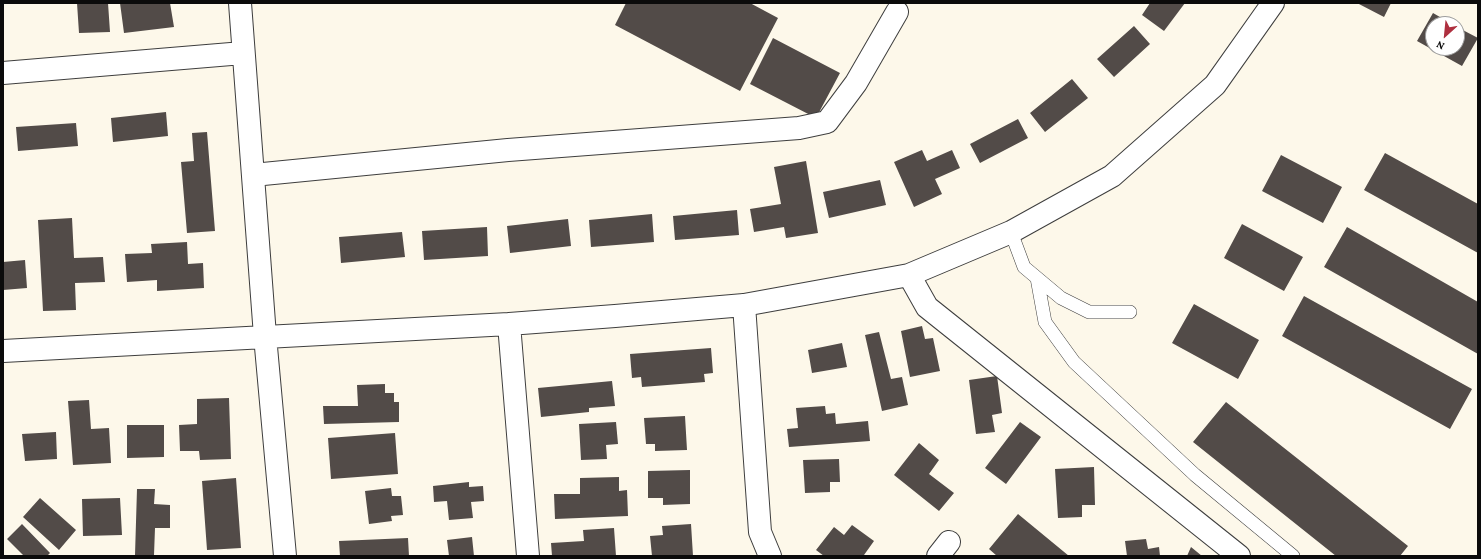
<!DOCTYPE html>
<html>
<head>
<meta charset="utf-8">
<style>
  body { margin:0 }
  #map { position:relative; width:1481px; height:559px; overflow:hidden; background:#fdf8ea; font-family:"Crimson Pro",serif }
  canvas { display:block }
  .frame { position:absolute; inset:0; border:4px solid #0b0b0b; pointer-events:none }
  .north { position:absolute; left:1425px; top:16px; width:40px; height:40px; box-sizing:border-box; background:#fff; border:1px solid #9d9d9d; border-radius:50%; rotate:207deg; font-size:11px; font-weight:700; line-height:16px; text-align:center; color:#0b0b0b }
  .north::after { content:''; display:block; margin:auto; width:14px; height:18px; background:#ae2f3f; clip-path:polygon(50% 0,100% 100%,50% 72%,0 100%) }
</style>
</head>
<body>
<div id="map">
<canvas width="1481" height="559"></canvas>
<div class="frame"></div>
<div class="north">N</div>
</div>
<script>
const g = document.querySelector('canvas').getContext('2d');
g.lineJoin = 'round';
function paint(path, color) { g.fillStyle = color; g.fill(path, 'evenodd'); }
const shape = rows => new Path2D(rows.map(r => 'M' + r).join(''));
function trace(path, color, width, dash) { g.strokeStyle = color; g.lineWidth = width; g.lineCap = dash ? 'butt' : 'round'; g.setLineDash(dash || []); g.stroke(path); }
paint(shape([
  [77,3,108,3,110,32,79,33],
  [120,3,170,3,174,27,124,33],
  [626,3,750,3,778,18,740,91,615,25],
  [1150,3,1185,3,1164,31,1142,15],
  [1357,3,1391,3,1384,17],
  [1433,13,1452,24,1433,24,1433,48,1457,48,1457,27,1478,38,1462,66,1417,41],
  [1134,26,1150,44,1114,77,1097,59],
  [773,38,840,73,816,118,750,84],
  [1072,79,1088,98,1045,132,1030,113],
  [166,112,168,136,113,142,111,118],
  [1018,119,1028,138,980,163,970,144],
  [76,123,78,146,18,151,16,127],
  [207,132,215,231,187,233,181,162,194,161,192,133],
  [922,150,927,161,952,150,960,168,935,179,942,194,914,207,894,162],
  [1385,153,1478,204,1478,253,1364,190],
  [1281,155,1342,187,1323,223,1262,191],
  [806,161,818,233,786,238,784,227,754,232,750,209,781,204,774,167],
  [880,180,886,205,829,218,823,192],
  [737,210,739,235,675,240,673,216],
  [652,214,654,242,591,247,589,220],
  [72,218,74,258,103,257,105,282,75,283,76,310,43,311,38,220],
  [568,219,571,246,510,253,507,226],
  [1242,224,1303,257,1284,291,1224,258],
  [487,227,488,256,424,260,422,231],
  [1347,227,1478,302,1478,354,1324,267],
  [402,232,405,257,341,263,339,237],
  [187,242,188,264,203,263,204,288,157,291,157,280,127,282,125,254,152,253,151,244],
  [25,260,27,288,3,290,3,262],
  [1304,296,1472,389,1450,429,1282,336],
  [1194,304,1259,340,1238,379,1172,343],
  [922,326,925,339,933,338,940,371,910,377,901,331],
  [879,332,891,379,902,377,908,405,882,411,865,335],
  [842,343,847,367,812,373,808,350],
  [711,348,713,373,704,374,705,382,642,387,641,377,632,378,630,354],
  [997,376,1002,413,992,415,995,432,976,434,969,380],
  [612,381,615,406,589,408,589,412,541,417,538,388],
  [385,384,385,393,394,393,394,402,399,402,399,422,324,424,323,406,358,406,357,385],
  [229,398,231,459,200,460,199,451,180,451,179,425,197,424,197,399],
  [89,400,91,429,109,428,111,463,73,465,68,401],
  [1226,402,1408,546,1400,556,1336,556,1193,442],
  [825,406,826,414,835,413,836,424,868,421,870,441,789,447,787,429,798,428,796,408],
  [685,416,687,450,655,451,655,444,646,444,644,418],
  [616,422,618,444,606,445,607,459,581,460,579,424],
  [1020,422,1041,437,1006,484,985,468],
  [127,425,164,425,164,457,127,458],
  [56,432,57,459,25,461,22,434],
  [395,433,398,474,331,479,328,438],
  [919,443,939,460,929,474,954,493,939,511,894,475],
  [839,459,840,482,830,482,830,492,805,493,803,460],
  [1094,467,1095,505,1082,505,1082,517,1058,518,1055,469],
  [690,470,690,504,663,505,663,498,648,498,648,471],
  [619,477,619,491,627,490,628,516,555,519,554,494,580,494,580,478],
  [236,478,241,548,207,550,202,481],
  [469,482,469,487,483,486,484,501,471,502,473,518,449,520,447,501,434,502,433,486],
  [391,488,392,496,401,496,403,515,391,516,392,521,369,524,365,491],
  [137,489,155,489,154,504,170,505,170,528,155,528,154,555,135,555],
  [40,498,76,530,59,550,23,517],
  [120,498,122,535,83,536,82,499],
  [1018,514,1069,556,997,556,989,549],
  [22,524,50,553,47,556,24,556,7,539],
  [691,524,693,556,652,556,650,536,663,535,662,526],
  [852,525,874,541,864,555,866,556,824,556,816,550,834,527,844,535],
  [614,528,616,556,552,556,551,543,584,541,583,530],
  [472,537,474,556,449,556,447,540],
  [408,538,409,556,340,556,339,541],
  [1146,539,1148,549,1159,547,1160,556,1127,556,1125,541],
  [1191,547,1202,556,1187,556]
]), '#524b48');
const lane = shape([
  [1011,232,1024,267,1061,298,1089,312,1130,312],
  [1037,278,1045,322,1074,362,1195,475,1293,556]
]);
const street = shape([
  [240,3,265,336,285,556],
  [3,73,243,53],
  [253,175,508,150,799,128,827,122,856,83,897,12],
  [909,275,927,307,1239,556],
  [744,305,760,532,770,556],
  [509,324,528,556],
  [3,351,509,324,615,316,744,305,909,275,1011,232,1112,176,1215,85,1273,3],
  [938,556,949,542]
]);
trace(lane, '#3e3e3e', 14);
trace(street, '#3e3e3e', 24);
trace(lane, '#fff', 13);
trace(street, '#fff', 22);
</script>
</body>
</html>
